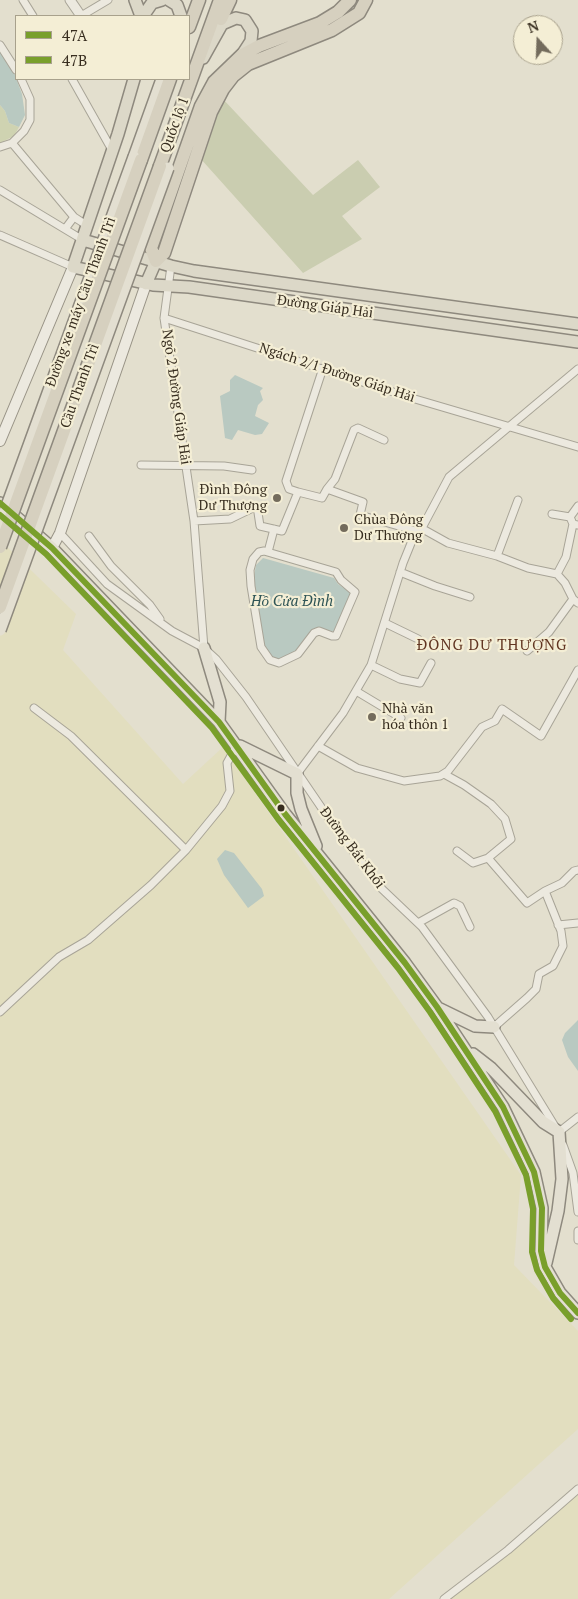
<!DOCTYPE html>
<html>
<head>
<meta charset="utf-8">
<style>
  body { margin:0 }
  #map { position:relative; width:578px; height:1599px; overflow:hidden; background:#e3dfce; font-family:"PT Serif",serif }
  canvas { display:block }
  .legend { position:absolute; left:15px; top:15px; width:175px; height:65px; box-sizing:border-box; background:#f4eed5; border:1px solid #a8a18c; margin:0; padding:6px 9px; list-style:none; font-size:15px; color:#372d1f }
  .legend li { display:flex; align-items:center; gap:10px; height:25px }
  .legend b { width:25px; border:1px solid #a8a18c }
  .north { position:absolute; left:513px; top:15px; width:50px; height:50px; box-sizing:border-box; background:#f4eed5; border:1px solid #a8a18c; border-radius:50%; rotate:340deg; font-size:14px; font-weight:700; line-height:20px; text-align:center; color:#372d1f }
  .north::after { content:''; display:block; margin:auto; width:18px; height:22px; background:#736b5c; clip-path:polygon(50% 0,100% 100%,50% 72%,0 100%) }
</style>
</head>
<body>
<div id="map">
<canvas width="578" height="1599"></canvas>
<ul class="legend">
<li><b style="height:6px;background:#799f2b"></b>47A</li>
<li><b style="height:6px;background:#799f2b"></b>47B</li>
</ul>
<div class="north">N</div>
</div>
<script>
const g = document.querySelector('canvas').getContext('2d');
g.lineJoin = 'round';
function paint(path, color) { g.fillStyle = color; g.fill(path, 'evenodd'); }
const shape = rows => new Path2D(rows.map(r => 'M' + r).join(''));
function trace(path, color, width, dash) { g.strokeStyle = color; g.lineWidth = width; g.lineCap = dash ? 'butt' : 'round'; g.setLineDash(dash || []); g.stroke(path); }
function drawText(font, color, halo, rows, align = 'center') {
  g.font = font + ' "PT Serif",serif'; g.lineWidth = 4.5; g.setLineDash([]); g.textBaseline = 'middle'; g.strokeStyle = halo; g.fillStyle = color; for (const [text, x, y, turn = 0] of rows) {
    g.save(); g.translate(x, y); g.rotate((+turn || 0) * Math.PI / 180); g.textAlign = isNaN(turn) ? turn : align; if (halo) g.strokeText(text, 0, 0); g.fillText(text, 0, 0); g.restore();
  }
}
paint(shape([
  [0,540,76,614,63,650,183,784,223,747,521,1175,514,1265,578,1331,578,1429,389,1599,0,1599],
  [578,1491,578,1599,449,1599]
]), '#e2debf');
paint(shape([
  [0,105,5,111,9,123,19,127,14,136,0,143]
]), '#cfd3b1');
paint(shape([
  [222,98,313,195,358,160,380,187,342,216,362,239,303,273,200,158]
]), '#cacdb0');
paint(shape([
  [0,51,13,70,22,94,25,115,19,127,9,123,5,111,0,105],
  [235,375,263,388,260,391,263,400,258,405,255,416,269,423,262,434,255,435,238,430,232,440,225,438,220,396,230,391,230,380],
  [263,558,334,578,338,584,351,593,335,632,318,628,313,629,294,655,280,660,270,656,263,645,253,582,256,565],
  [225,850,234,853,262,889,264,896,248,908,224,875,217,859],
  [578,1020,578,1071,568,1057,562,1040,565,1033]
]), '#b9c9c1');
const minor = shape([
  [23,0,33,16],
  [81,16,108,0],
  [0,45,16,70],
  [72,79,112,150],
  [12,143,74,217,88,226],
  [0,147,12,143,24,131,30,120,30,99,21,79],
  [0,190,83,240],
  [65,229,74,217],
  [0,235,73,267],
  [171,266,164,318,194,521,204,648],
  [164,318,415,399,578,447],
  [141,465,224,466,252,470],
  [327,489,335,479,354,430,358,428,384,440],
  [298,492,289,489,286,481,323,368],
  [578,506,570,517,573,524,578,525],
  [552,514,570,517],
  [194,521,230,519,257,506,260,526,282,531,298,492,322,498,327,489,363,502,360,515,416,531],
  [421,528,448,543,497,556,528,568,557,574,565,583,573,599,578,603],
  [60,533,107,584,172,631,204,648,216,659,246,697,336,829,382,889,422,927,488,1017,556,1128],
  [89,536,111,566,150,605,160,619],
  [264,551,336,572,341,580,355,592,336,636,332,636,319,631,314,633,298,654,279,663,270,660,261,647,251,586,250,570,253,559,259,552,264,551],
  [268,552,274,529],
  [497,556,518,500],
  [400,572,435,586,470,597],
  [557,574,566,557,573,524],
  [385,623,418,639],
  [527,651,549,632,573,599],
  [371,665,400,679,420,683,431,663],
  [356,691,401,718],
  [34,708,71,736,186,850],
  [318,746,357,768,404,781,440,776,448,771,482,727,495,721,502,709,541,736,578,670],
  [297,774,343,713,371,665,403,563,416,531,423,526,449,477,578,369],
  [444,774,464,785,491,804,505,819,511,839,488,858,473,863,457,851],
  [488,858,527,903,545,891],
  [418,923,454,903,460,906,470,927],
  [558,925,578,923],
  [0,1012,59,957,88,940,151,885,186,850,222,806,230,791,227,763,237,745],
  [494,1027,527,998,536,989,539,974,553,966,563,946,561,931,545,891,562,883,574,871,578,870],
  [559,1132,578,1117],
  [563,1145,573,1173,578,1212],
  [578,1231,578,1240],
  [444,1599,508,1550,578,1489]
]);
const tertiary = shape([
  [70,0,81,16]
]);
const secondary = shape([
  [0,441,73,267],
  [52,548,60,533,146,284]
]);
const primary = shape([
  [134,157,162,79],
  [0,503,52,548,219,722,285,814,405,963,437,1007,503,1107,534,1172,542,1208,541,1251,545,1267,560,1293,578,1313],
  [204,648,220,702,219,722],
  [240,746,297,774,297,793,301,809,316,846],
  [438,1008,475,1026,494,1027],
  [473,1054,491,1068,543,1122,559,1132,562,1179,558,1211,546,1263]
]);
const trunk = shape([
  [135,0,141,16],
  [169,0,177,5,181,16],
  [143,16,152,3,162,0],
  [203,58,222,24,236,18,245,20,252,31,251,41,242,55],
  [134,79,118,134,73,267,153,285,189,287,578,342],
  [83,240,171,266,194,271,578,324],
  [146,284,156,261]
]);
const motorway = shape([
  [350,0,338,12,320,23,259,46,242,55,214,82,201,106,151,248,156,261,164,253,211,112,223,89,233,76,248,64,332,30,359,13,366,0],
  [221,19,230,0],
  [189,27,199,0],
  [141,160,170,79],
  [160,166,220,0]
]);
trace(minor, '#a8a497', 9);
trace(tertiary, '#a8a497', 11);
trace(secondary, '#989386', 12);
trace(primary, '#8e897e', 14);
trace(trunk, '#8e897e', 14);
trace(motorway, '#8e897e', 15);
trace(minor, '#ece9df', 7);
trace(tertiary, '#ece9df', 9);
trace(secondary, '#ece9df', 10);
trace(primary, '#e3dfd1', 11);
trace(trunk, '#dcd8c8', 11);
trace(motorway, '#d6d0bf', 12);
const primaryBridge = shape([
  [0,525,134,157],
  [0,630,168,168]
]);
const motorwayBridge = shape([
  [0,547,141,160],
  [0,607,160,166]
]);
trace(primaryBridge, '#8e897e', 14, []);
trace(motorwayBridge, '#8e897e', 15, []);
trace(primaryBridge, '#e3dfd1', 11);
trace(motorwayBridge, '#d6d0bf', 12);
trace(shape([
  [0,503,52,548,219,722,285,814,405,963,437,1007,503,1107,534,1172,542,1208,541,1251,545,1267,560,1293,578,1313]
]), '#799f2b', 6);
trace(shape([
  [0,515,46,554,212,728,278,819,398,968,430,1012,495,1111,526,1175,533,1209,532,1252,537,1270,553,1298,571,1319]
]), '#799f2b', 6);
for (const [x, y, r, color] of [
  [277,498,5,"#736b5c"],
  [344,528,5,"#736b5c"],
  [372,717,5,"#736b5c"],
  [281,808,4.5,"#372d1f"]
]) { const dot = new Path2D(); dot.arc(x, y, r, 0, 2 * Math.PI); g.fillStyle = color; g.fill(dot); trace(dot, '#f4eed5', 2); }
drawText('14px', '#372d1f', '#f4eed5', [
  ["Quốc lộ 1",175,125,-70],
  ["Đường xe máy Cầu Thanh Trì",81,302,-70],
  ["Đường Giáp Hải",325,307,8],
  ["Ngách 2/1 Đường Giáp Hải",337,373,18],
  ["Cầu Thanh Trì",80,386,-70],
  ["Ngõ 2 Đường Giáp Hải",176,397,82],
  ["Đường Bát Khối",352,848,53]
]);
drawText('14px', '#372d1f', '#f4eed5', [
  ["Đình Đông",267,490,"right"],
  ["Dư Thượng",267,506,"right"],
  ["Chùa Đông",354,520],
  ["Dư Thượng",354,536],
  ["Nhà văn",382,709],
  ["hóa thôn 1",382,725]
], 'left');
drawText('italic 15px', '#2f5556', '#f4eed5', [
  ["Hồ Cửa Đình",292,602]
]);
g.letterSpacing = '1px';
drawText('15px', '#613521', '#f4eed5', [
  ["ĐÔNG DƯ THƯỢNG",492,646]
]);
g.letterSpacing = '0px';
</script>
</body>
</html>
